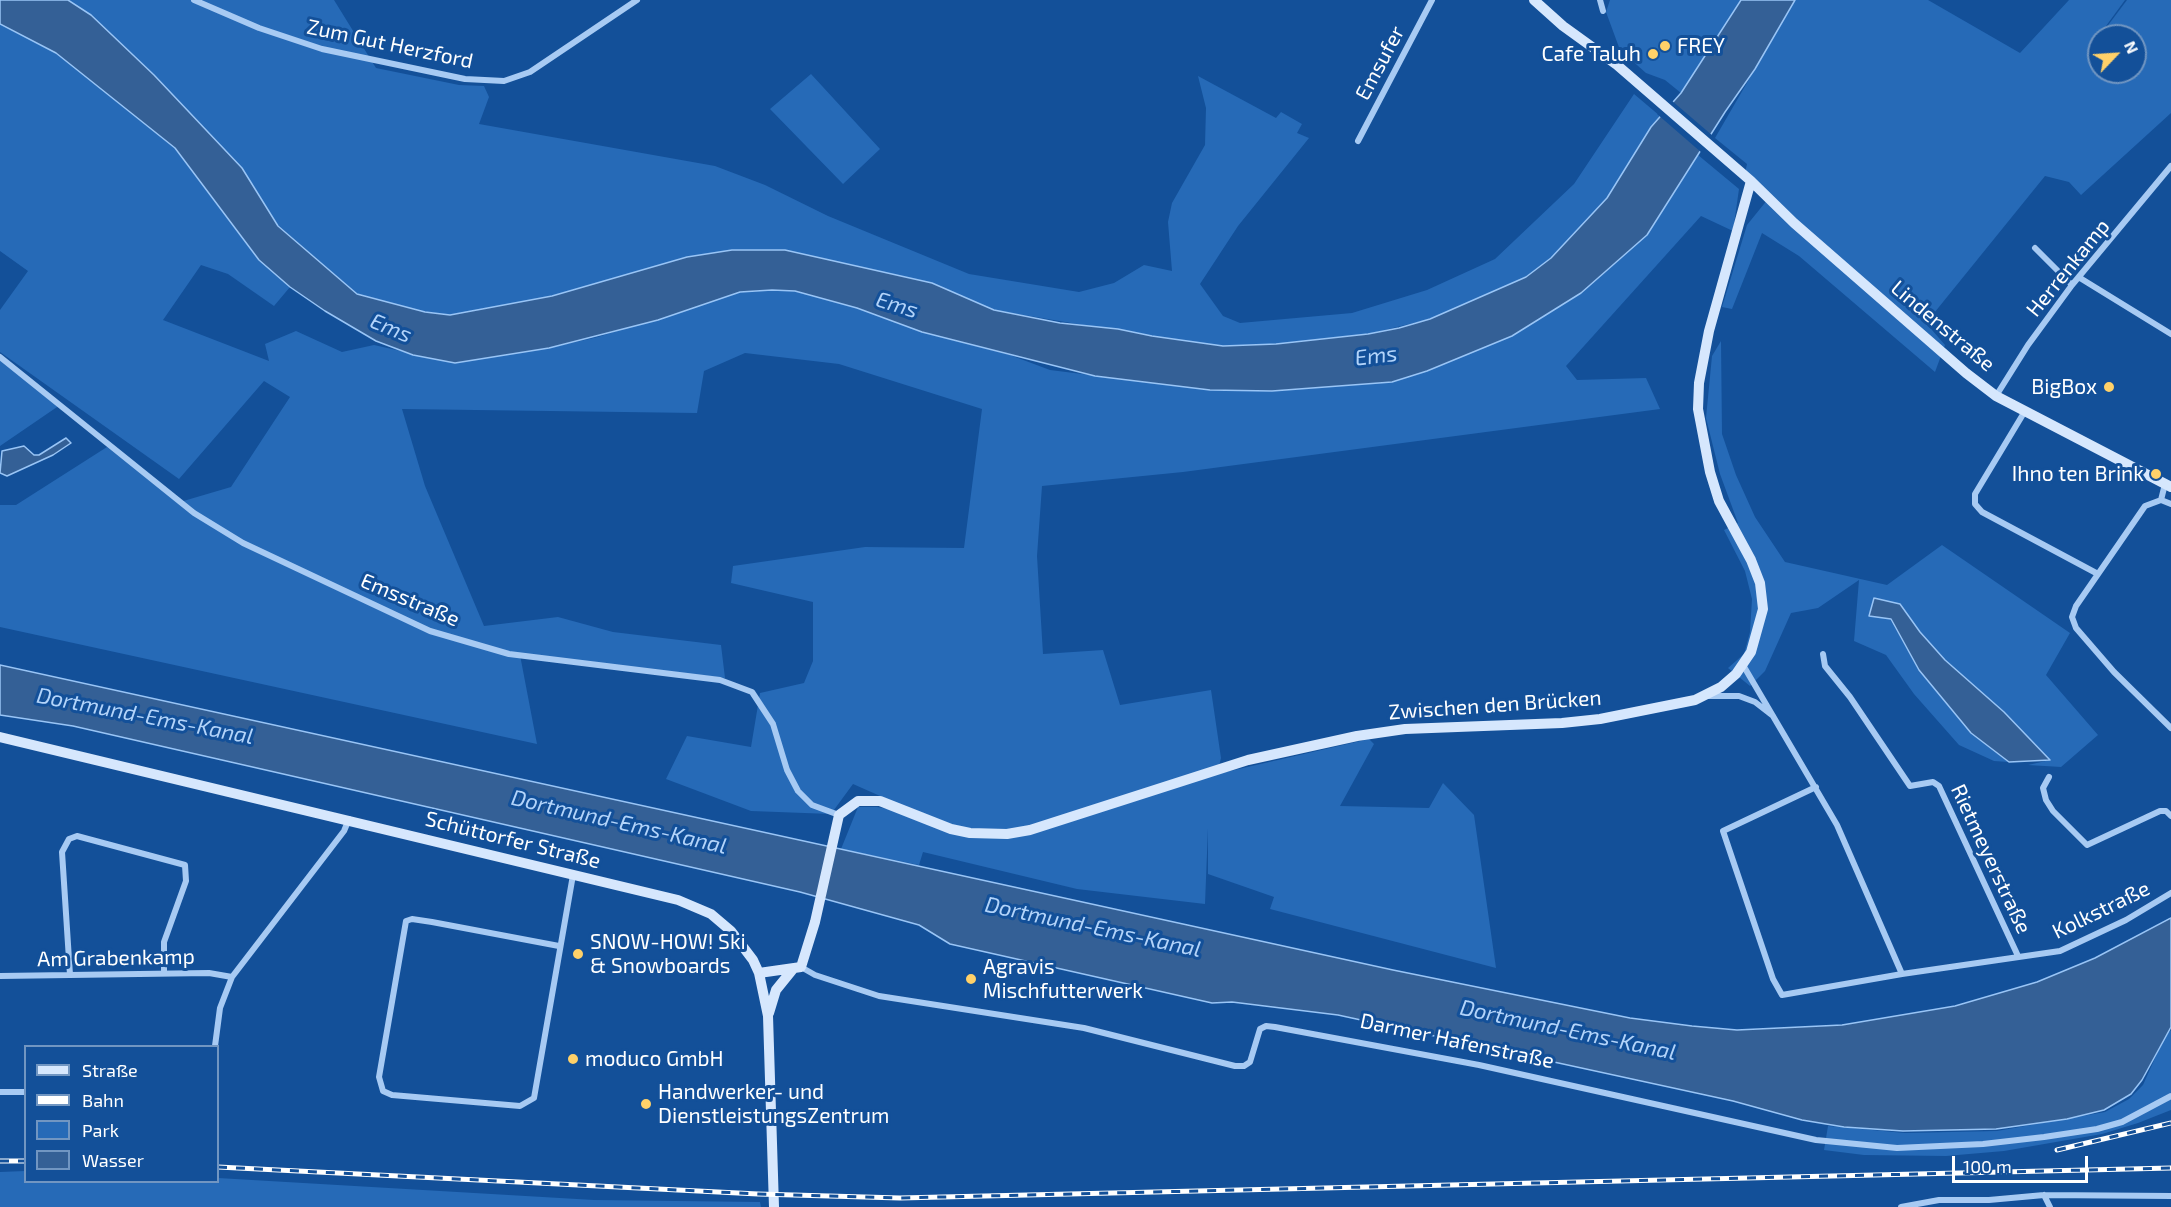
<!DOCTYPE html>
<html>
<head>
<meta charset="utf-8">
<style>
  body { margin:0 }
  #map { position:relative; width:2171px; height:1207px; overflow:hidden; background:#135099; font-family:"Exo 2",sans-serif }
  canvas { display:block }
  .legend { position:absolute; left:24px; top:1045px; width:195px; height:138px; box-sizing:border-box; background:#135099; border:2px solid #7196c2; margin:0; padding:8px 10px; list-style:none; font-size:18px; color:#fff }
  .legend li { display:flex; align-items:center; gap:12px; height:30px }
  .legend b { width:30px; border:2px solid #7196c2 }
  .north { position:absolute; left:2087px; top:24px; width:60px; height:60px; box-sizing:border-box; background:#135099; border:2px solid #7196c2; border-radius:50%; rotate:65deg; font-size:16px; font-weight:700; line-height:24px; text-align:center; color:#fff }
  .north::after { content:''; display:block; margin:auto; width:21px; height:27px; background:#ffd169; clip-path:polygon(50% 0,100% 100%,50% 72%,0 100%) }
  .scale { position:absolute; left:1952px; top:1156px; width:136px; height:27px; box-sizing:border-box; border:3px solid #fff; border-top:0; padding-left:8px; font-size:18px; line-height:21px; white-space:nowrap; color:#fff; -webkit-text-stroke:4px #135099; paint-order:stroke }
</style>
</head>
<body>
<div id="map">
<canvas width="2171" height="1207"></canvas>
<ul class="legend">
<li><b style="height:8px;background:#d6e7fd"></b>Straße</li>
<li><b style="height:8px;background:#fff"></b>Bahn</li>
<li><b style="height:16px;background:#266ab7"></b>Park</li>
<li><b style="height:16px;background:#346096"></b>Wasser</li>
</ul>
<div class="north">N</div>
<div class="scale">100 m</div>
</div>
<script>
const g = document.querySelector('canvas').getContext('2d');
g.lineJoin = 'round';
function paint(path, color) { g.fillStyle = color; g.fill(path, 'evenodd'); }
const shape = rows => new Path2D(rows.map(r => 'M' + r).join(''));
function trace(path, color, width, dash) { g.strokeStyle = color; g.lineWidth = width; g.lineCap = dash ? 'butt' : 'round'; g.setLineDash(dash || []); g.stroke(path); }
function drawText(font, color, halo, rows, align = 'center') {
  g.font = font + ' "Exo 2",sans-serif'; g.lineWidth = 6; g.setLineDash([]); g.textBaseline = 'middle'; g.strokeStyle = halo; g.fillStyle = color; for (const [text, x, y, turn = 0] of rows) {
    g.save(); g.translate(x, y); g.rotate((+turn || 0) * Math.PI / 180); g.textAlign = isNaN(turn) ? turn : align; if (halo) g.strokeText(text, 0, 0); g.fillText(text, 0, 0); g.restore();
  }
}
paint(shape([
  [68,0,334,0,376,68,459,85,484,86,489,97,479,124,715,166,765,185,828,216,969,274,1079,292,1114,283,1144,265,1172,271,1168,222,1172,203,1205,145,1206,108,1198,76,1276,118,1281,112,1302,124,1297,133,1309,138,1238,226,1200,284,1223,316,1240,323,1352,313,1427,290,1495,259,1574,184,1634,94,1660,116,1607,198,1551,258,1526,277,1493,293,1430,319,1368,334,1276,344,1223,346,1178,341,994,310,932,283,785,250,732,250,687,257,552,296,450,315,425,312,357,294,278,225,242,168,154,75,91,15],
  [1610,0,1741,0,1681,93,1665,80,1646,73,1620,50,1606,12],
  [1795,0,1928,0,2020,53,2069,0,2125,0,2098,37,2099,72,2135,72,2135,36,2100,36,2127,0,2171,0,2171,113,2081,195,2069,182,2045,176,1926,323,1945,345,1935,372,1799,256,1762,233,1732,309,1722,307,1747,225,1768,199,1744,178,1747,164,1715,138],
  [0,24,56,53,175,148,259,260,290,287,274,306,228,274,201,265,163,320,269,361,265,344,296,331,342,352,374,345,455,363,549,348,598,337,740,292,772,290,795,291,857,308,922,332,1010,355,1050,370,1210,390,1272,391,1392,382,1427,371,1512,336,1581,293,1647,235,1698,155,1739,189,1733,231,1701,216,1566,366,1577,380,1646,378,1660,409,1183,472,1042,486,1037,556,1043,654,1103,650,1120,705,1211,690,1221,758,1217,774,1369,739,1374,744,1340,806,1429,808,1443,783,1474,815,1496,968,1270,909,1274,897,1208,874,1208,828,1205,904,1077,889,923,852,919,865,841,849,858,807,877,807,923,815,853,784,831,814,751,811,666,779,687,736,751,747,760,693,804,683,813,661,813,602,731,583,733,566,865,547,964,548,982,409,839,364,745,353,704,371,697,413,402,409,425,486,484,626,558,617,613,632,721,645,725,678,520,655,537,744,0,627,0,505,16,505,107,447,180,502,231,487,290,397,264,381,179,479,0,352,0,310,28,271,0,251],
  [811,74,880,149,843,184,770,109],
  [1721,341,1722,434,1736,475,1755,517,1785,562,1887,585,1942,545,2070,633,2046,675,2098,735,2061,767,2028,765,2050,760,2004,712,1945,660,1920,632,1900,604,1890,619,1919,670,1971,733,2009,762,1994,761,1959,745,1914,694,1886,655,1854,641,1859,580,1818,608,1791,613,1765,671,1750,686,1728,668,1744,654,1750,632,1752,599,1745,571,1724,530,1738,523,1720,474,1706,418,1712,356],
  [0,360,60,405,0,446],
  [2171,1030,2171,1110,2138,1123,2102,1134,2004,1151,1946,1156,1864,1155,1824,1150,1828,1126,1905,1133,1997,1131,2105,1112,2129,1099,2143,1085,2164,1038],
  [25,1171,26,1182,218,1182,218,1178,594,1200,760,1202,761,1207,0,1207,0,1172]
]), '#266ab7');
const water = shape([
  [0,0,68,0,91,15,154,75,242,168,278,226,357,294,425,312,450,315,552,296,687,257,732,250,785,250,932,283,994,310,1060,323,1118,329,1152,336,1223,346,1276,344,1368,334,1399,328,1430,319,1526,277,1551,258,1607,198,1651,127,1681,93,1741,0,1795,0,1755,69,1725,112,1647,235,1581,293,1512,336,1427,371,1392,382,1272,391,1210,390,1095,376,922,332,857,308,795,291,772,290,740,292,658,320,549,348,455,363,413,355,376,341,325,311,290,287,259,260,175,148,56,53,0,24,0,0],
  [66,438,71,443,53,455,7,476,0,473,2,451,24,446,34,455,39,455,66,438],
  [1874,598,1900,604,1920,632,1945,660,2004,712,2050,760,2009,762,1971,733,1919,670,1891,619,1869,616,1874,598],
  [0,665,1393,970,1630,1018,1692,1026,1737,1030,1842,1025,1955,1006,2037,982,2095,958,2171,918,2171,1027,2142,1080,2131,1094,2104,1110,2067,1119,1996,1129,1903,1131,1844,1127,1802,1120,1733,1101,1338,1015,1232,1002,1212,1003,950,944,919,925,800,892,73,726,0,715,0,665]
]);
paint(water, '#346096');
trace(water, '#99c5f6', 1.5);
paint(shape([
  [1671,100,1713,136,1702,153,1657,114]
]), '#135099');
trace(shape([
  [194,0,259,28,322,49,465,79,504,81,530,72,637,0],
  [1600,0,1603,11],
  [1358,141,1432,0],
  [2035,248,2072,285],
  [2080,278,2171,334],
  [0,357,194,513,243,543,430,631,509,654,720,680,752,692,773,724,787,770,798,791,812,805,839,815],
  [1996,396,2028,345,2072,285,2171,166],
  [2025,411,1975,494,1975,504,1982,512,2098,574],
  [2165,484,2161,500,2171,504],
  [2161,500,2145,506,2076,606,2072,617,2076,628,2114,672,2171,728],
  [1823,654,1825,666,1850,697,1910,786,1933,782,1939,786,2018,956],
  [1743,665,1837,825,1902,974],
  [1708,696,1739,696,1755,702,1773,716],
  [2049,777,2043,788,2046,800,2053,811,2087,845,2160,811,2166,811,2171,816],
  [1816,787,1723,831,1773,979,1782,995,1902,974,2060,951,2126,920,2171,893],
  [559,946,432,922,412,919,406,921,379,1077,383,1091,392,1095,520,1106,534,1098,573,875],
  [801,967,815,975,879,996,1084,1028,1235,1066,1244,1066,1250,1062,1260,1029,1266,1026,1275,1027,1479,1065,1816,1140,1897,1148,1983,1144,2044,1137,2097,1129,2122,1122,2171,1096],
  [70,975,62,852,69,839,77,836,185,865,186,881,164,942,164,973],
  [0,976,209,973,232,977],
  [215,1046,220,1008,232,977,344,831,349,819],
  [0,1092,26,1092],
  [2044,1195,2050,1207],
  [1901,1207,1939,1200,1989,1200,2044,1195,2171,1196]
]), '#a7caf3', 6);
trace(shape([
  [1534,0,1563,26,1617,65,1751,181,1794,223,1966,373,1996,396,2171,487],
  [0,737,678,900,711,914,731,931,753,960,759,973,768,1016,774,1207],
  [759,973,801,967,815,922,839,815,858,801,880,801,951,829,970,833,1007,834,1030,830,1248,760,1357,736,1405,729,1562,723,1600,719,1695,700,1721,687,1736,674,1751,652,1763,609,1760,583,1751,560,1719,501,1710,472,1698,409,1699,383,1709,331,1751,181],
  [769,1013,776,990,793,969]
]), '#d6e7fd', 10);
const rail = shape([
  [2057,1150,2171,1123],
  [0,1161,26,1161],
  [218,1167,758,1194,900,1198,2171,1168]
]);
trace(rail, '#fff', 5);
trace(rail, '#135099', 3, [9]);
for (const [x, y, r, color] of [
  [1665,46,6,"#ffd169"],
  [1653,54,6,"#ffd169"],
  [2109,387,6,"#ffd169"],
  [2156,474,6,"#ffd169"],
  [578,954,6,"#ffd169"],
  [971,979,6,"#ffd169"],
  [573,1059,6,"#ffd169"],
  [646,1104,6,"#ffd169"]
]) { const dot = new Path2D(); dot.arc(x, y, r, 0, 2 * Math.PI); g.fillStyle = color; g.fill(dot); trace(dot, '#135099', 2); }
drawText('21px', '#fff', '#135099', [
  ["Zum Gut Herzford",390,44,12],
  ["Emsufer",1380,63,-62],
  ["Herrenkamp",2068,268,-51],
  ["Lindenstraße",1943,326,40],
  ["Emsstraße",410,600,23],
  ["Zwischen den Brücken",1495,705,-4],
  ["Schüttorfer Straße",513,840,14],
  ["Rietmeyerstraße",1991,859,65],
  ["Kolkstraße",2101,910,-26],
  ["Am Grabenkamp",116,958,-1],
  ["Darmer Hafenstraße",1457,1041,12]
]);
drawText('21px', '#fff', '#135099', [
  ["FREY",1677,46],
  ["Cafe Taluh",1641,54,"right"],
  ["BigBox",2097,387,"right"],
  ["Ihno ten Brink",2144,474,"right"],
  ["SNOW-HOW! Ski",590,942],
  ["& Snowboards",590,966],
  ["Agravis",983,967],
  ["Mischfutterwerk",983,991],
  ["moduco GmbH",585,1059],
  ["Handwerker- und",658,1092],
  ["DienstleistungsZentrum",658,1116]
], 'left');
drawText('italic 22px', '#b3d4fa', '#135099', [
  ["Ems",897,305,17],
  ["Ems",391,328,23],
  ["Ems",1376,356,-7],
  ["Dortmund-Ems-Kanal",145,716,11],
  ["Dortmund-Ems-Kanal",619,822,13],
  ["Dortmund-Ems-Kanal",1093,927,12],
  ["Dortmund-Ems-Kanal",1568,1030,12]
]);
</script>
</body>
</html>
